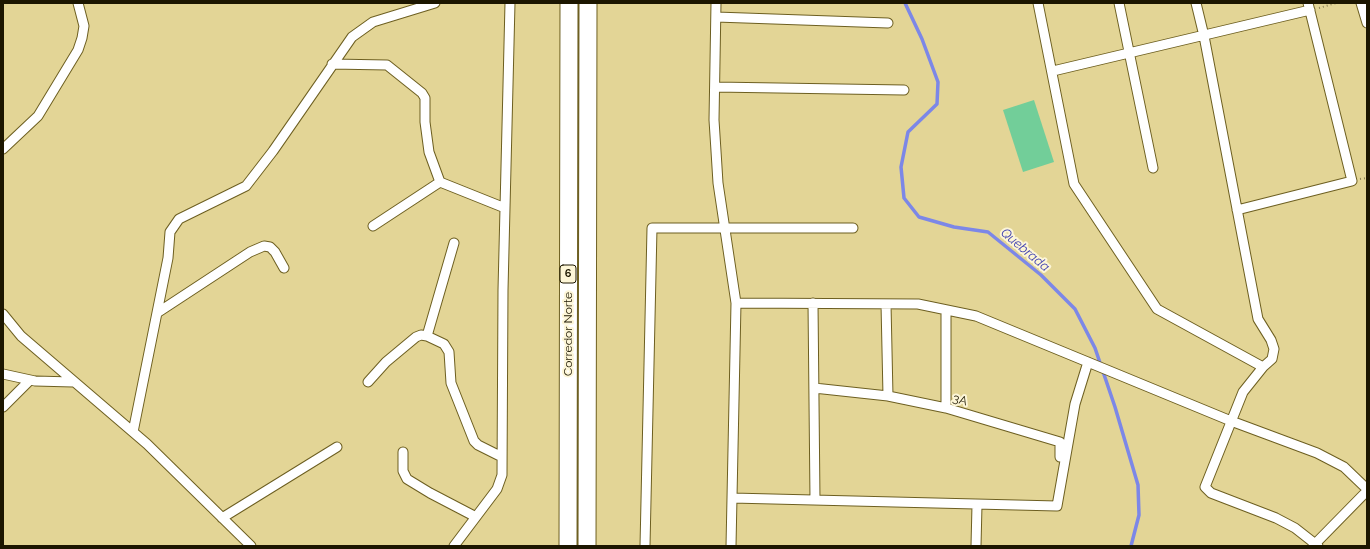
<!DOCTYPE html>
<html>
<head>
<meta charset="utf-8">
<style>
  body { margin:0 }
  #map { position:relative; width:1370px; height:549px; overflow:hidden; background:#e3d596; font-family:Raleway,sans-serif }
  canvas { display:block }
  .frame { position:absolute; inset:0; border:4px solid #1c1600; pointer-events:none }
</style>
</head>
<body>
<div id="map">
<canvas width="1370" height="549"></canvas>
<div class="frame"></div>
</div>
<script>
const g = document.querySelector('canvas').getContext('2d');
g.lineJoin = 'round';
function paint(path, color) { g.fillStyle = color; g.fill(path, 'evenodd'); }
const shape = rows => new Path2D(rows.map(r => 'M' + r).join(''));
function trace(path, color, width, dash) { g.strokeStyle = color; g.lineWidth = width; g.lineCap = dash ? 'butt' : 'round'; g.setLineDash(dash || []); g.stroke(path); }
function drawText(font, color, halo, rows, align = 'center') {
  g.font = font + ' Raleway,sans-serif'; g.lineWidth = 4; g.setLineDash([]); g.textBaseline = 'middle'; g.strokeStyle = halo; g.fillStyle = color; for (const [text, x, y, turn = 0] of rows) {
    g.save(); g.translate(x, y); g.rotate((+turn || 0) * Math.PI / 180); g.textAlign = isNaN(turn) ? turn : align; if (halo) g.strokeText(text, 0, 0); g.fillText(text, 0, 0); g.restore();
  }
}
paint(shape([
  [1034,100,1054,162,1023,172,1003,110]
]), '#72ce99');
trace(shape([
  [905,3,922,39,938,82,937,104,908,132,901,167,904,198,919,217,954,227,988,232,1041,275,1075,309,1095,348,1115,407,1138,485,1139,515,1131,546]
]), '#7c87e7', 3.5);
const street = shape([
  [716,3,714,120,716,151,718,183,736,303,731,546],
  [1038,3,1074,184,1157,309,1263,367],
  [1119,3,1153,168],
  [1196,3,1204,36,1258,319,1271,340,1274,349,1272,359,1263,367,1243,392,1205,487,1211,493,1276,518,1295,528,1318,546],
  [1361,3,1367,23],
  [716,17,888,23],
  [332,64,387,65,422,93,425,98,425,122,429,152,440,182],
  [1053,71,1310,10],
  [715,87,904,90],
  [3,149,38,116,78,50,82,38,84,26,78,3],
  [1237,210,1352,181,1308,3],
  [373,226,440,182,505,208],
  [736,303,918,304,976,316,1231,421,1317,453,1344,467,1367,489],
  [813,303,815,500],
  [886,304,888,396],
  [157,313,250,252,264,246,270,247,275,252,284,268],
  [3,314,21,336,147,444,251,546],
  [427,336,454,243],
  [3,374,35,381,73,382],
  [368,382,386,362,416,337,421,335,427,336,444,344,449,352,451,383,474,441,478,445,502,457],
  [814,388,888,396,946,408,1060,442,1060,457],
  [3,407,30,380],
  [946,408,946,310],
  [133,432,168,258,170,232,179,219,246,186,273,151,352,37,373,22,435,3],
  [403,452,403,471,407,479,430,493,476,517],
  [732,498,1057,506,1075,404,1088,362],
  [222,518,337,447],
  [454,546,497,489,502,475,503,290,510,3],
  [645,546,652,228,853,228],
  [976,546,977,505],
  [1313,546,1367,491]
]);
const highway = shape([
  [568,546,569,3],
  [587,546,588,3]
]);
trace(street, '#6d5f21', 11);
trace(highway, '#6d5f21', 19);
trace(shape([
  [1319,8,1336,3],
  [1360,179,1367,178]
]), '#8d8255', 2, [1, 3]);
trace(street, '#fff', 9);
trace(highway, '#fff', 17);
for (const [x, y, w] of [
  [568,274,16]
]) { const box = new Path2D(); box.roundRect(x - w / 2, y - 9, w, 18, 3); g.fillStyle = '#fdf6d7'; g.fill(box); trace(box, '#1c1600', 1); }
drawText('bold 11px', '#1c1600', null, [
  ["6",568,274]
]);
drawText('12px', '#1c1600', '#fdf6d7', [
  ["Corredor Norte",568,334,-90],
  ["3A",960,400,16]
]);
drawText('italic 13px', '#4142b2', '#fdf6d7', [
  ["Quebrada",1025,250,40]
]);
</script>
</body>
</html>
